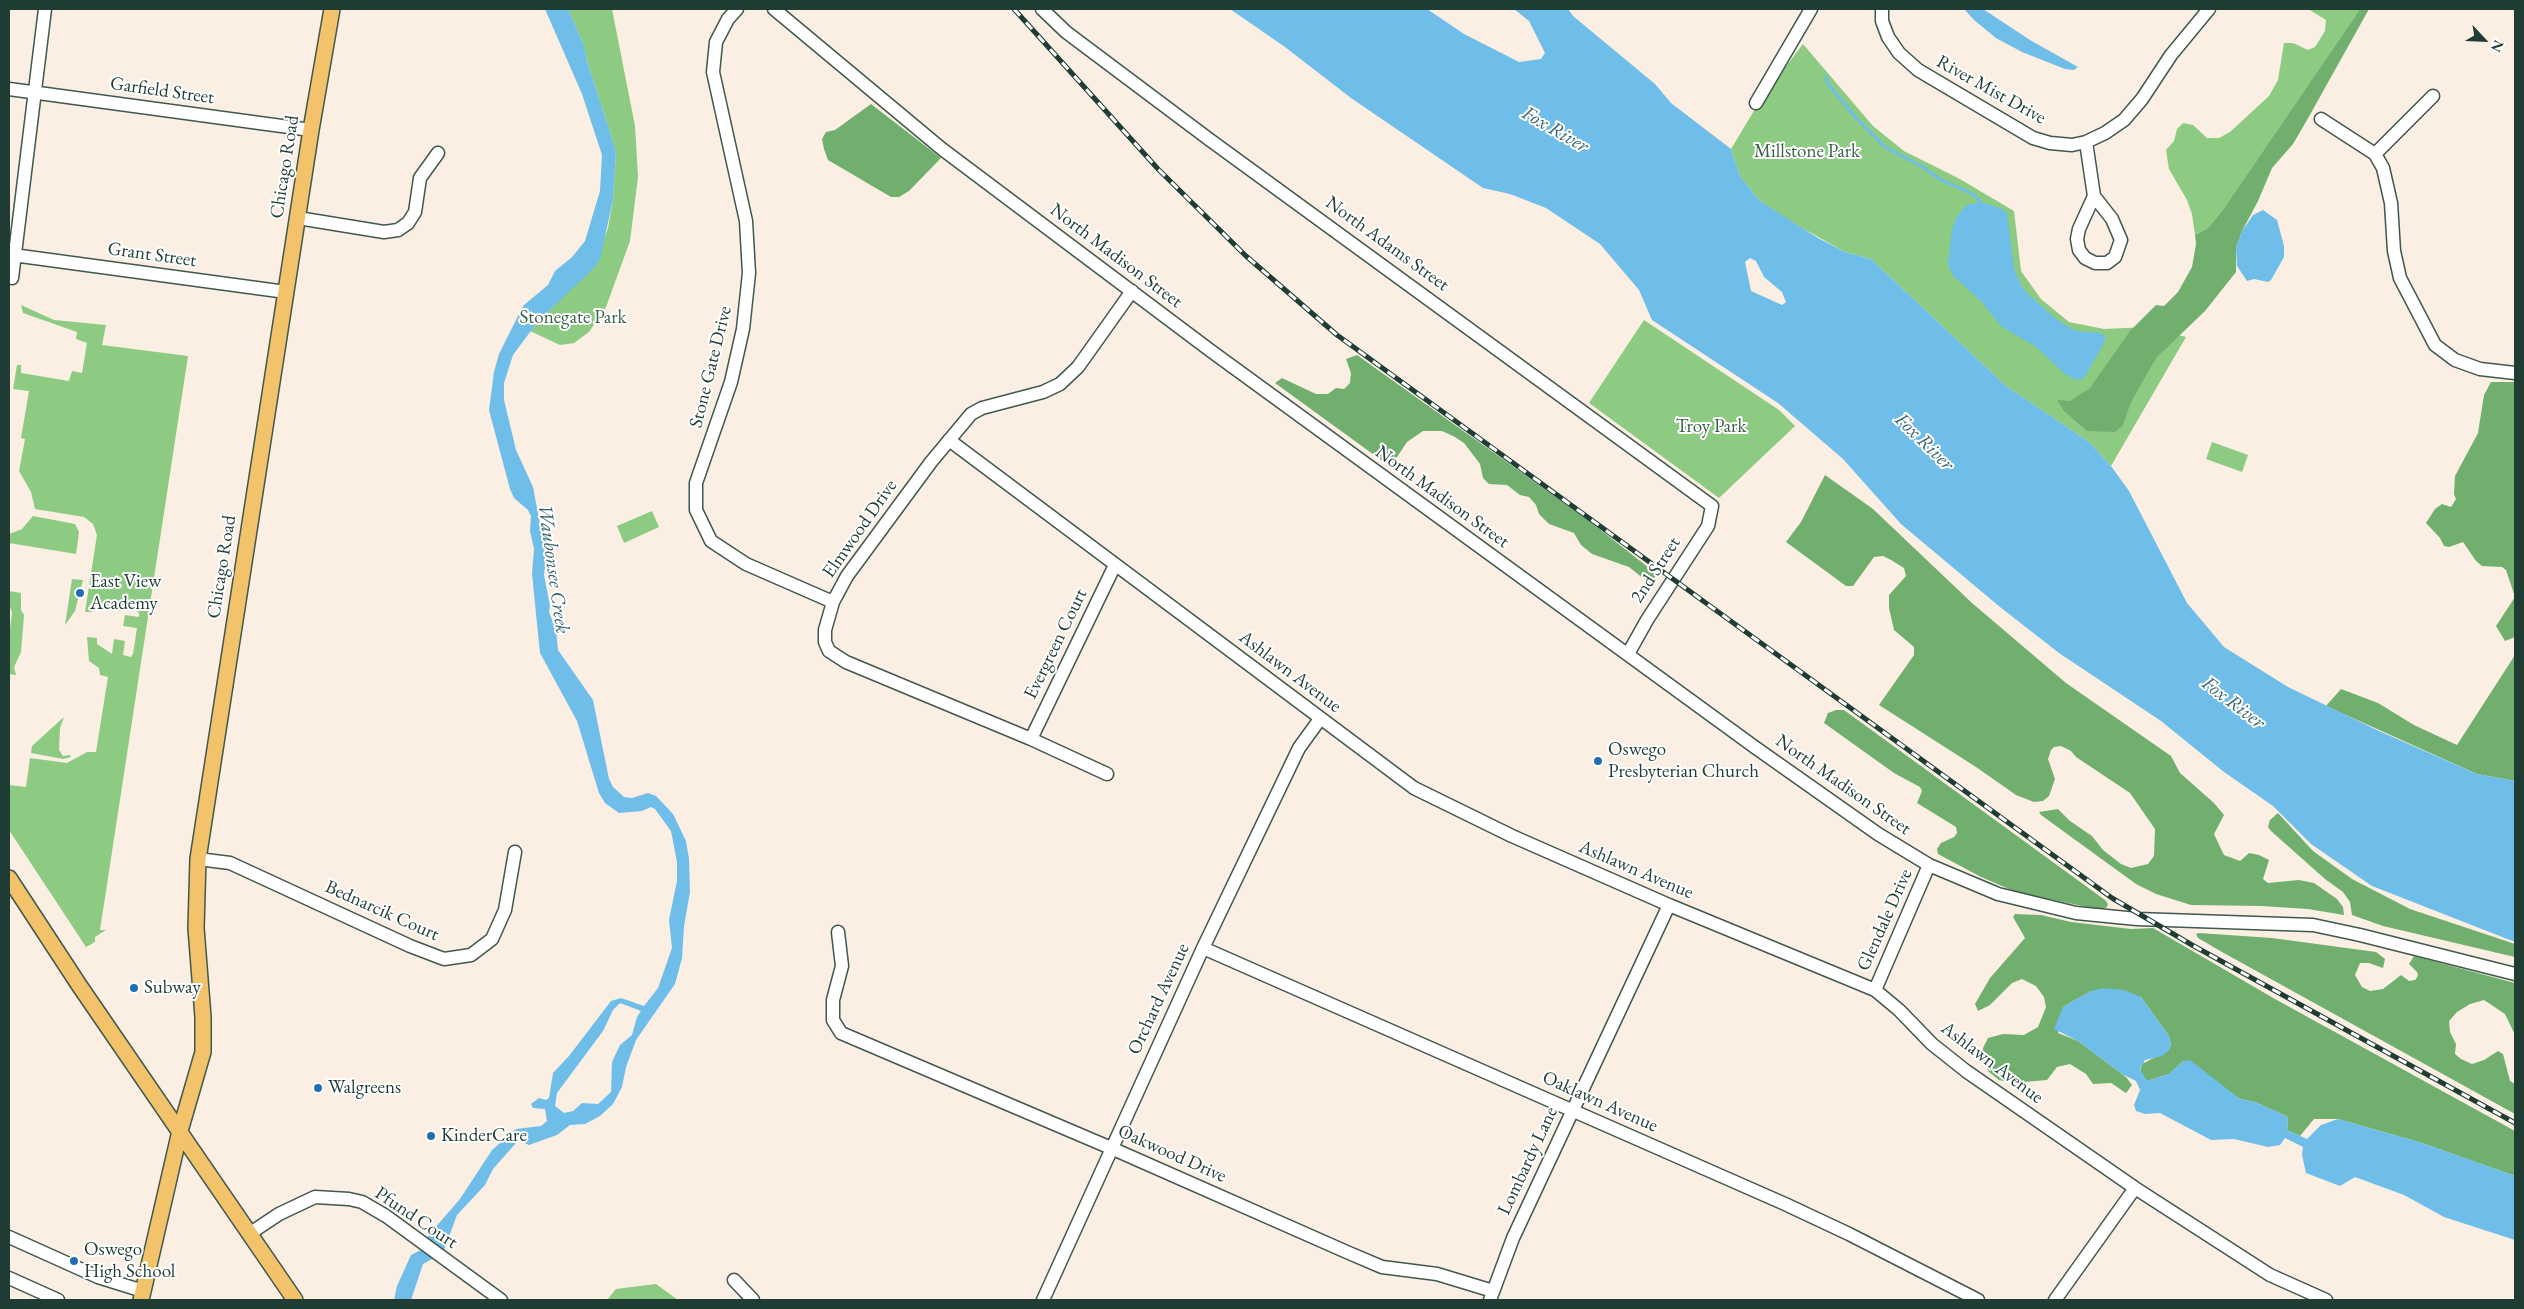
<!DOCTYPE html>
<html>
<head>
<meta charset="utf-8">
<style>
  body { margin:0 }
  #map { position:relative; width:2524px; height:1309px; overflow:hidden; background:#faefe2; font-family:"EB Garamond",serif }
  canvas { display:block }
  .frame { position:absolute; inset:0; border:10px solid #1f3d34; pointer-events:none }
  .north { position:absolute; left:2459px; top:15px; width:50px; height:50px; -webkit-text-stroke:4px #fff; paint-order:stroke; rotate:115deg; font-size:14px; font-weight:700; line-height:20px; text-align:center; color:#1f3d34 }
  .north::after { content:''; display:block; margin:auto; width:18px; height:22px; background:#1f3d34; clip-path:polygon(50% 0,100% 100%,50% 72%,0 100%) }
</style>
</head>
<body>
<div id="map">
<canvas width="2524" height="1309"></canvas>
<div class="frame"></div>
<div class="north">N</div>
</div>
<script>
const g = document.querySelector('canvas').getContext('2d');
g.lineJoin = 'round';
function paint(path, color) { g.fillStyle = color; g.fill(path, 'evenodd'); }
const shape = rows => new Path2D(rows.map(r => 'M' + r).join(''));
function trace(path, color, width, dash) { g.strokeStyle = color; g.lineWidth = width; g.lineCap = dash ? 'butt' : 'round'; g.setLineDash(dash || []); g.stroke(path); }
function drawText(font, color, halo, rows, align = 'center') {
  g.font = font + ' "EB Garamond",serif'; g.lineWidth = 4; g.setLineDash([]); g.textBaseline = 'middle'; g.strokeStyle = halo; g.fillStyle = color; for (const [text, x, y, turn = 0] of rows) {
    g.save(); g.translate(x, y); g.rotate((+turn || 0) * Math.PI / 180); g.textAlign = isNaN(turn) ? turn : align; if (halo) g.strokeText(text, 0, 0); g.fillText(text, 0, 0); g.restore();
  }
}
paint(shape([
  [568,9,612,9,635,126,638,177,630,241,606,307,589,332,574,343,560,345,530,331,572,286,593,269,608,228,613,200,616,151,587,61,584,45],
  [2308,9,2360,9,2222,211,2208,228,2195,235,2192,214,2187,200,2169,169,2166,150,2174,141,2177,129,2183,123,2193,125,2207,138,2219,138,2230,132,2269,96,2278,80,2284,43,2293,43,2308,50,2315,47,2325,31,2326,20],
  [1803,44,1873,126,1904,151,1958,178,2014,211,2021,271,2041,299,2069,322,2104,329,2148,327,2186,337,2111,466,2089,442,2006,386,1871,259,1845,252,1788,220,1760,201,1740,176,1731,149,1761,99],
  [21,305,54,320,106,325,102,345,188,356,100,930,106,930,95,937,95,942,86,947,9,830,9,785,26,787,30,758,67,763,87,752,96,752,108,677,100,675,99,668,89,661,87,637,97,638,97,644,112,654,114,639,125,641,123,655,131,657,133,654,137,628,123,626,125,615,139,617,139,613,136,610,93,604,89,605,92,612,85,612,97,535,93,524,84,517,35,509,31,492,19,471,25,439,21,438,29,391,13,389,17,365,21,365,21,373,69,381,72,371,82,373,87,343,76,339,77,332,23,313],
  [1644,320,1779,410,1795,426,1719,498,1589,403],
  [2212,442,2248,455,2242,472,2206,459],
  [652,511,659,527,624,543,617,526],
  [33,516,75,524,79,532,76,554,9,543,9,534,22,529],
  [72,579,83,580,75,611,65,625],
  [9,591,21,593,21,610,24,615,21,652,14,667,16,675,9,674,9,636,12,613,9,603],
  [64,717,60,728,59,750,63,756,70,755,71,757,63,759,31,753,32,746],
  [656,1284,678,1300,607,1300,616,1289]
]), '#8ccb81');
paint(shape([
  [2360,9,2369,9,2307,120,2293,144,2272,168,2258,201,2242,231,2236,248,2236,272,2205,311,2156,358,2131,402,2123,425,2115,432,2087,431,2064,411,2057,400,2070,401,2090,388,2130,331,2156,305,2164,306,2178,292,2192,267,2196,244,2195,235,2208,228,2222,211],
  [871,104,941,158,909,191,899,197,891,197,828,160,824,149,822,139,826,132,835,130],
  [1357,355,1588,520,1658,575,1649,583,1629,567,1592,554,1581,545,1574,533,1549,524,1539,514,1536,505,1529,497,1520,495,1507,485,1489,484,1483,478,1480,464,1464,443,1455,437,1442,431,1423,431,1407,442,1393,463,1381,460,1275,383,1282,378,1316,394,1328,394,1336,388,1344,389,1350,383,1351,373,1346,359],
  [2491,382,2515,382,2515,637,2505,641,2496,626,2515,597,2506,570,2502,567,2482,566,2476,561,2463,542,2449,547,2444,546,2440,538,2426,523,2435,509,2442,504,2451,507,2456,499,2454,494,2455,476,2478,433,2484,395],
  [1825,475,1873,509,1972,603,2066,683,2171,756,2180,773,2214,803,2224,815,2214,834,2224,855,2240,861,2249,853,2259,855,2269,860,2263,879,2268,883,2299,880,2314,883,2337,899,2343,907,2344,915,2308,909,2261,906,2191,905,2156,894,2136,884,2041,815,2039,812,2058,809,2070,821,2092,836,2103,850,2121,864,2131,868,2148,864,2154,856,2155,829,2130,793,2076,757,2071,751,2061,746,2054,747,2051,750,2048,759,2055,779,2049,796,2043,801,2034,802,2016,795,1976,767,1879,705,1914,655,1914,647,1894,630,1889,608,1889,595,1906,576,1904,568,1891,560,1883,556,1874,557,1853,586,1846,586,1786,542,1801,522],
  [2515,655,2515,781,2477,774,2326,706,2341,689,2378,703,2414,725,2457,745],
  [1836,710,1844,710,2105,900,2108,904,2107,907,2101,910,2016,892,1981,877,1938,854,1937,849,1941,843,1954,837,1957,833,1956,827,1917,803,1922,791,1920,787,1894,773,1824,723,1828,713],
  [2278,813,2313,851,2352,879,2410,909,2515,944,2515,957,2383,926,2352,915,2350,902,2343,892,2325,879,2271,831,2268,827,2270,820],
  [2015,914,2041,915,2071,922,2131,929,2153,928,2275,999,2515,1131,2515,1176,2422,1143,2338,1119,2314,1119,2300,1136,2287,1130,2288,1119,2286,1116,2255,1102,2240,1099,2183,1061,2169,1074,2147,1081,2140,1072,2142,1064,2169,1050,2171,1044,2169,1036,2141,997,2091,991,2063,1007,2058,1033,2078,1041,2126,1077,2132,1085,2126,1093,2111,1083,2093,1084,2086,1074,2070,1064,2057,1067,2047,1080,2013,1083,1999,1080,1989,1072,1983,1060,1983,1048,1988,1038,2003,1034,2024,1035,2038,1027,2046,1007,2044,997,2036,986,2022,979,2012,983,1990,1005,1978,1011,1975,1004,1990,978,2025,938,2013,917],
  [2199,933,2272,938,2376,952,2385,959,2383,968,2369,963,2360,963,2355,975,2362,987,2370,991,2383,989,2401,975,2409,981,2415,980,2418,976,2417,972,2409,964,2414,956,2515,983,2515,1035,2505,1014,2484,1000,2470,1004,2457,1012,2449,1021,2450,1032,2456,1044,2455,1054,2461,1059,2472,1064,2484,1060,2498,1051,2503,1054,2510,1081,2515,1084,2515,1114,2222,952,2198,938,2196,934]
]), '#71af6f');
paint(shape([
  [545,9,568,9,584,45,587,61,616,151,613,200,600,259,593,269,539,320,513,355,504,383,504,400,516,450,533,487,543,540,547,550,544,575,550,606,549,612,556,630,558,650,593,700,609,779,613,787,624,797,632,798,648,793,656,796,673,814,686,841,689,859,690,892,684,926,682,958,675,984,636,1040,626,1067,622,1087,613,1104,600,1116,585,1124,570,1125,557,1135,529,1145,520,1141,516,1143,493,1169,485,1185,457,1215,443,1253,423,1264,411,1300,394,1300,397,1286,411,1255,421,1250,427,1237,460,1199,492,1150,516,1129,541,1126,547,1121,545,1109,533,1108,531,1104,539,1098,546,1100,549,1098,553,1073,569,1056,611,1001,621,998,644,1006,658,988,672,948,669,920,677,881,677,862,671,831,655,809,651,807,642,811,619,813,605,803,599,793,577,721,540,653,532,574,534,549,530,531,531,516,528,510,514,498,510,489,489,410,494,372,499,354,517,318,524,305,548,285,555,271,572,257,585,241,600,191,602,155,582,94],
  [620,1003,641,1011,637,1017,632,1035,620,1045,612,1062,611,1092,598,1104,582,1103,573,1111,564,1113,555,1106,557,1093,603,1031,613,1010],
  [1230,9,1427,9,1464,34,1519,62,1541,59,1545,53,1529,21,1514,9,1568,9,1573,16,1655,84,1671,103,1731,149,1740,176,1760,201,1818,238,1845,252,1871,259,2006,386,2089,442,2111,466,2129,491,2187,603,2224,647,2288,687,2379,731,2477,774,2515,781,2515,942,2372,886,2311,844,2273,806,2224,772,2161,721,2059,653,2000,607,1901,524,1843,459,1778,403,1652,320,1639,290,1600,244,1546,208,1510,194,1483,188,1351,98,1285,47],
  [1750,258,1756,261,1764,277,1782,292,1786,302,1782,305,1751,291,1745,262],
  [1964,9,1983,9,2030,40,2078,67,2074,70,2065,69,2022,52,1996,38,1974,20],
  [1981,202,2000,208,2007,213,2014,268,2021,286,2030,296,2056,319,2076,331,2100,333,2105,336,2104,343,2084,378,2076,380,2065,374,2035,346,2002,327,1979,299,1953,276,1948,265,1952,229,1958,215,1967,205],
  [2263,210,2277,220,2284,246,2284,257,2271,280,2268,282,2254,279,2247,281,2237,266,2236,248,2242,231,2249,221,2253,215],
  [2104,988,2124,990,2141,997,2169,1036,2171,1044,2169,1050,2162,1056,2145,1060,2140,1069,2147,1081,2169,1074,2183,1061,2190,1060,2240,1099,2255,1102,2286,1116,2288,1119,2287,1130,2307,1139,2321,1125,2338,1119,2422,1143,2515,1176,2515,1240,2444,1217,2404,1195,2355,1177,2340,1186,2306,1173,2302,1155,2303,1147,2285,1138,2280,1145,2268,1147,2234,1139,2211,1140,2160,1113,2145,1114,2136,1111,2134,1105,2140,1090,2136,1081,2122,1074,2078,1041,2054,1029,2063,1007,2091,991]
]), '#6fbde9');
trace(shape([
  [1826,77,1828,84,1856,118,1885,147,1923,167,1941,180,1973,194,1981,202]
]), '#6fbde9', 3);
const minor = shape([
  [737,9,728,19,716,42,713,72,746,221,749,273,743,329,731,382,696,483,696,510,711,541,746,564,833,602],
  [774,9,942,149,1211,351,1756,748,1878,834,1929,865,1998,894,2076,913,2137,919,2313,925,2360,935,2515,974],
  [1042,9,1066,32,1210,140,1712,506,1708,526,1647,620,1628,654],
  [1882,9,1882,21,1888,37,1899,53,1918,70,2033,138,2050,143,2072,145,2086,142,2105,133,2124,120,2142,99,2171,55,2209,9],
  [9,89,311,130],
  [1756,103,1811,9],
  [2321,119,2375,154,2383,168,2391,203,2394,251,2400,278,2435,345,2455,360,2480,369,2515,373],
  [2086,142,2094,196,2079,229,2077,239,2079,250,2085,258,2095,263,2107,263,2115,257,2121,240,2112,219,2094,196],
  [2375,154,2433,96],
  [298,218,384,232,398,230,408,223,415,212,420,178,438,153],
  [13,255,286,292],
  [12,278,45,9],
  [949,440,1414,788,1512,836,1669,905,1875,990,1899,1010,1932,1044,1966,1071,2135,1188,2270,1275,2326,1300],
  [1031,739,1115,565],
  [1107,774,1031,739,846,662,829,651,825,642,825,630,833,602,847,576,931,462,971,414,982,408,1043,392,1060,384,1078,367,1132,291],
  [198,859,230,863,410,946,444,959,471,955,492,939,505,910,515,852],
  [838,932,842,966,833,1000,833,1020,841,1033,1111,1148,1349,1253,1382,1267,1437,1274,1493,1291],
  [1203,948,1785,1204,1849,1234,1978,1300],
  [1875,990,1929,865],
  [249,1234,279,1214,315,1197,349,1199,362,1202,386,1216,501,1300],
  [9,1237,98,1277,143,1291],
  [9,1278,58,1300],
  [734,1280,753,1300],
  [1043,1300,1203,948,1299,748,1320,719],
  [1490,1300,1513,1238,1669,905],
  [2055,1300,2135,1188]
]);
const major = shape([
  [9,878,79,985,295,1300],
  [141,1300,180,1131,203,1052,203,1017,196,928,198,859,311,130,332,9]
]);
trace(minor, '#40584e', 15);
trace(major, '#40584e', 18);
trace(minor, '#fff', 12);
trace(major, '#f2c36a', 15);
const rail = shape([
  [1014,9,1158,169,1246,256,1337,335,2112,898,2192,945,2515,1123]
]);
trace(rail, '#1f3d34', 5);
trace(rail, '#fff', 3, [9]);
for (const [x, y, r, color] of [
  [80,593,5,"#1f6fb2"],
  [1598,761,5,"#1f6fb2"],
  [134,988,5,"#1f6fb2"],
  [318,1088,5,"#1f6fb2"],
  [431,1136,5,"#1f6fb2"],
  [74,1261,5,"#1f6fb2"]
]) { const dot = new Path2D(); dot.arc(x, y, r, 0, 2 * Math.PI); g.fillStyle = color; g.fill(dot); trace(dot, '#fff', 2); }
drawText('19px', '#1f3d34', '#fff', [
  ["River Mist Drive",1991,90,29],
  ["Garfield Street",162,91,8],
  ["Chicago Road",285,167,-81],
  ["North Adams Street",1387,244,36],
  ["Grant Street",152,255,8],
  ["North Madison Street",1116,256,37],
  ["Stone Gate Drive",711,367,-76],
  ["North Madison Street",1442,497,36],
  ["Elmwood Drive",860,529,-55],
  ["Chicago Road",222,567,-81],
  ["2nd Street",1656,570,-57],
  ["Evergreen Court",1056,644,-64],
  ["Ashlawn Avenue",1290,672,37],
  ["North Madison Street",1843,785,35],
  ["Ashlawn Avenue",1636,870,23],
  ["Bednarcik Court",382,911,24],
  ["Glendale Drive",1885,920,-66],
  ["Orchard Avenue",1159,999,-65],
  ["Ashlawn Avenue",1992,1063,37],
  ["Oaklawn Avenue",1600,1102,24],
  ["Oakwood Drive",1172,1154,24],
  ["Lombardy Lane",1528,1161,-65],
  ["Pfund Court",416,1218,34]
]);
drawText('19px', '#3a6047', '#fff', [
  ["Millstone Park",1807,152],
  ["Stonegate Park",573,318],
  ["Troy Park",1711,427]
]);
drawText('19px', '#1f3d34', '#fff', [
  ["East View",90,582],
  ["Academy",90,604],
  ["Oswego",1608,750],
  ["Presbyterian Church",1608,772],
  ["Subway",144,988],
  ["Walgreens",328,1088],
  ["KinderCare",441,1136],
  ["Oswego",84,1250],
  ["High School",84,1272]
], 'left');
drawText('italic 20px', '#37636a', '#fff', [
  ["Fox River",1555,130,30],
  ["Fox River",1924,442,44],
  ["Waubonsee Creek",553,569,82],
  ["Fox River",2233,703,37]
]);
</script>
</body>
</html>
